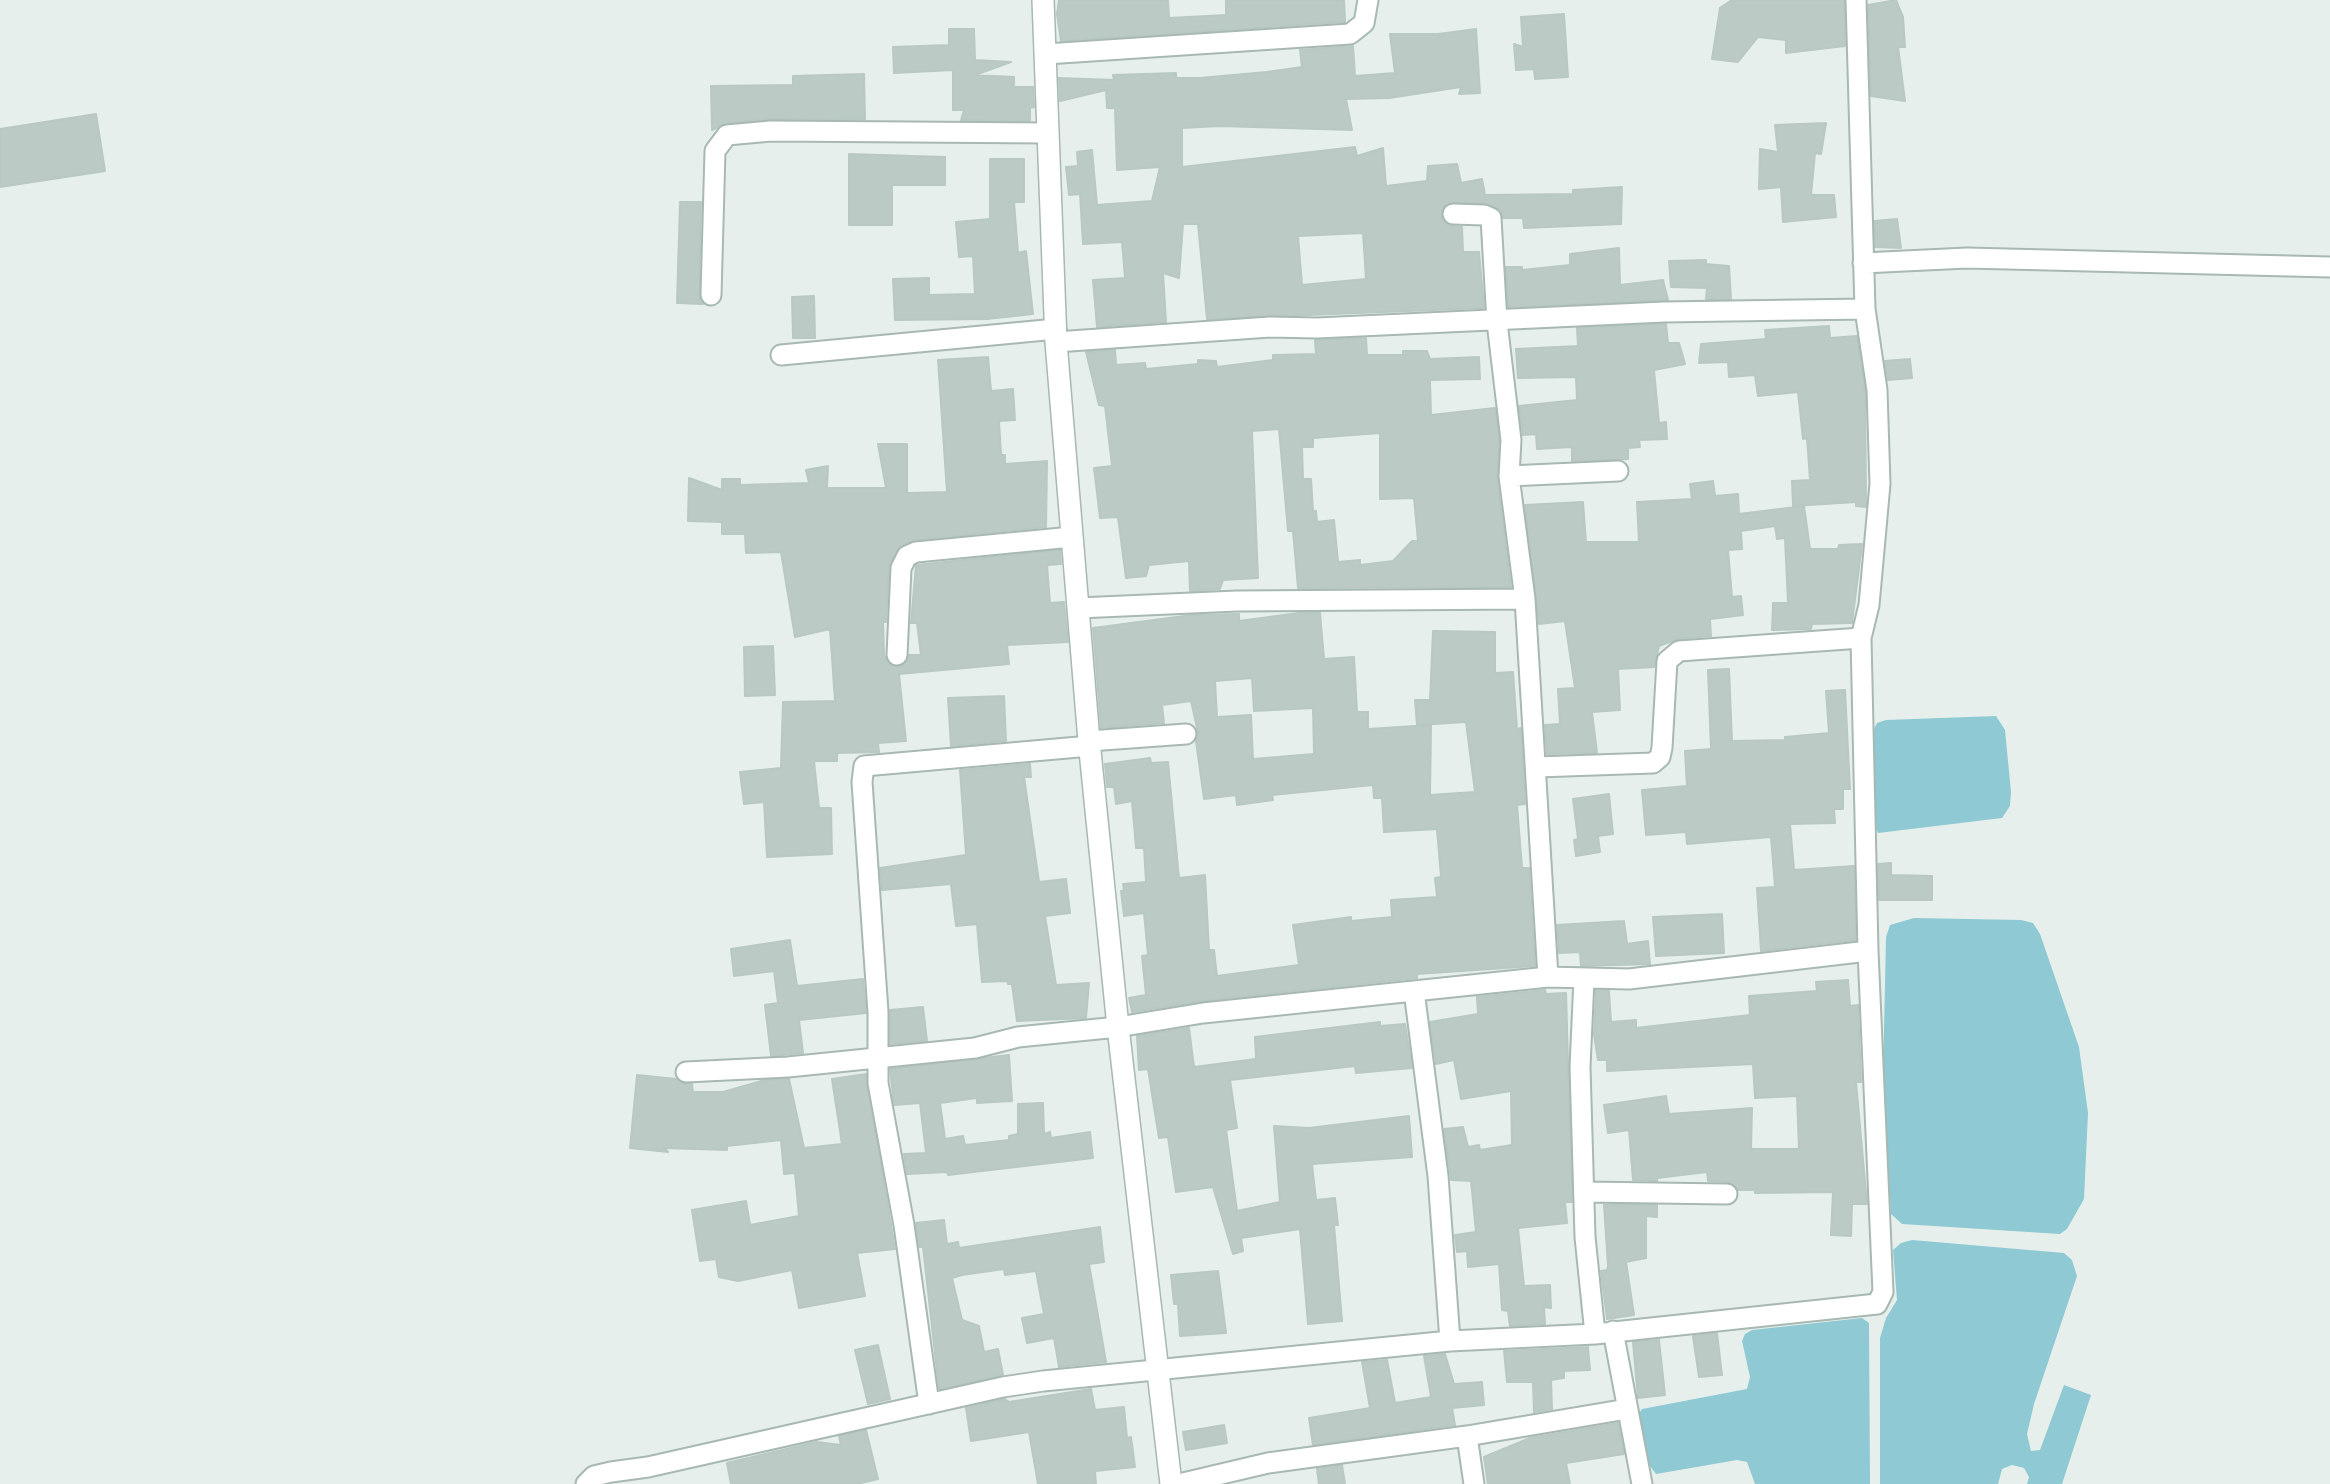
<!DOCTYPE html>
<html>
<head>
<meta charset="utf-8">
<style>
  body { margin:0 }
  canvas { display:block; background:#e6efeb }
</style>
</head>
<body>
<canvas width="2330" height="1484"></canvas>
<script>
const g = document.querySelector('canvas').getContext('2d');
g.lineJoin = 'round';
function paint(path, color) { g.fillStyle = color; g.fill(path, 'evenodd'); }
const shape = rows => new Path2D(rows.map(r => 'M' + r).join(''));
function trace(path, color, width, dash) { g.strokeStyle = color; g.lineWidth = width; g.lineCap = dash ? 'butt' : 'round'; g.setLineDash(dash || []); g.stroke(path); }
paint(shape([
  [1996,716,2005,730,2011,792,2010,806,2002,818,1878,833,1874,822,1873,731,1877,723,1886,720],
  [1914,918,2021,920,2033,923,2040,934,2079,1047,2088,1113,2084,1199,2067,1229,2060,1234,1902,1224,1891,1214,1883,1078,1886,937,1890,925],
  [1912,1240,2064,1253,2072,1260,2077,1276,2034,1404,2027,1434,2031,1451,2040,1450,2064,1385,2091,1395,2062,1484,2027,1484,2029,1477,2024,1468,2012,1465,2002,1469,1998,1484,1880,1484,1880,1338,1886,1318,1897,1300,1893,1250,1901,1243],
  [1862,1318,1869,1323,1870,1484,1755,1484,1747,1462,1737,1460,1656,1474,1650,1466,1637,1416,1642,1409,1747,1389,1750,1377,1742,1341,1745,1334,1752,1330]
]), '#8ec9d4');
const building = shape([
  [1059,0,1168,0,1169,18,1226,15,1226,0,1344,0,1345,22,1061,41,1057,14,1059,0],
  [1732,0,1844,0,1845,46,1786,53,1786,40,1758,37,1738,62,1712,59,1720,8,1732,0],
  [1896,0,1903,17,1905,47,1898,47,1905,101,1871,96,1868,5,1896,0],
  [1564,14,1568,77,1535,79,1534,69,1516,70,1514,44,1523,47,1521,17,1564,14],
  [949,29,974,29,975,60,1011,62,975,75,1014,77,1014,87,1033,87,1034,107,1030,108,1030,121,961,120,964,110,953,110,953,70,894,73,893,47,949,45,949,29],
  [1476,29,1480,93,1459,94,1461,87,1389,98,1346,99,1352,130,1220,126,1182,128,1182,167,1355,147,1357,156,1383,148,1386,186,1427,181,1428,166,1457,164,1461,183,1482,179,1485,195,1573,194,1573,190,1622,187,1621,224,1524,228,1523,218,1503,218,1501,210,1489,204,1453,202,1442,208,1442,219,1447,225,1462,227,1463,252,1479,252,1484,308,1207,319,1198,224,1183,224,1179,278,1163,273,1166,322,1097,327,1093,280,1125,278,1122,242,1083,244,1080,194,1069,195,1066,167,1078,166,1077,152,1092,150,1097,205,1152,201,1160,167,1117,170,1115,108,1107,108,1106,90,1060,101,1059,78,1114,80,1113,75,1176,73,1176,78,1200,78,1267,72,1302,67,1300,50,1353,46,1355,76,1395,73,1390,34,1438,34,1476,29],
  [1363,233,1366,279,1302,285,1298,236,1363,233],
  [864,74,865,119,770,119,726,123,712,130,711,86,793,85,793,76,864,74],
  [96,114,105,171,0,187,0,129,96,114],
  [1826,123,1821,154,1815,153,1811,195,1834,195,1836,217,1783,222,1781,187,1759,189,1760,149,1778,152,1775,125,1826,123],
  [849,154,945,157,945,185,892,185,892,225,849,225,849,154],
  [990,159,1024,159,1024,202,1014,202,1018,253,1026,251,1033,314,987,319,895,320,893,279,929,278,929,295,975,294,973,256,959,257,956,222,990,219,990,159],
  [680,202,701,202,699,295,703,304,677,303,680,202],
  [1897,219,1901,248,1875,247,1875,221,1897,219],
  [1619,248,1620,285,1663,280,1668,300,1508,307,1506,267,1522,267,1522,270,1570,265,1570,254,1619,248],
  [1706,260,1706,264,1729,266,1731,299,1706,299,1707,288,1671,287,1669,261,1706,260],
  [814,296,815,338,793,338,792,297,814,296],
  [1666,324,1668,343,1679,343,1685,364,1654,370,1659,423,1666,422,1667,439,1639,440,1640,447,1628,448,1628,459,1572,461,1572,447,1537,449,1536,434,1523,435,1519,406,1577,400,1576,377,1518,378,1516,349,1578,346,1577,328,1666,324],
  [1829,326,1830,338,1857,336,1865,391,1866,507,1856,506,1856,502,1793,506,1792,481,1810,480,1807,438,1803,439,1798,392,1758,396,1755,375,1729,377,1728,362,1699,363,1701,344,1766,339,1765,330,1829,326],
  [1366,338,1367,355,1403,355,1403,351,1427,351,1430,359,1479,357,1480,379,1430,380,1431,415,1495,408,1499,440,1497,478,1511,587,1298,588,1293,531,1288,531,1279,429,1252,431,1258,578,1223,580,1220,589,1190,591,1189,561,1149,565,1146,576,1126,578,1118,517,1100,518,1094,468,1112,466,1105,406,1099,405,1086,352,1115,350,1116,365,1145,363,1146,369,1198,364,1198,360,1216,361,1217,367,1273,360,1273,355,1316,354,1315,340,1366,338],
  [1380,433,1380,499,1414,498,1418,541,1412,541,1393,561,1360,565,1360,560,1338,562,1334,520,1317,522,1316,511,1313,511,1311,479,1303,479,1302,447,1313,447,1313,438,1380,433],
  [988,357,991,391,1013,389,1015,420,999,421,1001,455,1005,455,1005,464,1047,461,1046,527,915,540,901,545,889,567,886,622,883,622,884,655,890,665,897,667,907,662,909,655,921,655,917,623,911,623,916,565,1060,550,1061,564,1047,565,1050,603,1064,602,1068,642,1007,645,1009,664,899,674,906,741,878,743,879,752,837,753,837,761,814,761,819,808,831,808,832,854,767,857,764,802,744,804,740,772,781,768,783,702,835,701,830,629,795,637,781,552,746,553,745,534,722,534,722,522,688,521,689,478,722,490,722,479,740,479,740,485,809,483,806,470,828,466,827,488,886,488,878,444,907,444,907,493,947,492,938,360,988,357],
  [1910,359,1912,378,1888,380,1885,361,1910,359],
  [1713,481,1715,496,1738,494,1739,514,1804,506,1810,549,1838,549,1839,545,1862,544,1852,623,1812,624,1811,629,1772,630,1773,603,1788,603,1785,538,1777,539,1775,526,1741,531,1742,549,1728,550,1732,597,1741,596,1743,615,1710,619,1711,636,1678,639,1659,646,1654,667,1618,669,1620,710,1592,712,1597,753,1547,754,1545,725,1560,724,1558,689,1575,688,1565,621,1539,624,1525,505,1583,502,1586,542,1639,542,1637,502,1692,499,1690,484,1713,481],
  [1299,613,1320,613,1324,659,1354,657,1357,712,1368,712,1368,729,1431,725,1430,795,1475,792,1466,722,1417,725,1415,700,1430,700,1433,631,1495,632,1495,673,1513,672,1517,729,1521,728,1525,804,1517,805,1522,868,1529,868,1535,966,1417,974,1417,978,1202,1001,1132,1012,1129,998,1146,995,1142,956,1148,955,1144,913,1124,916,1121,891,1124,890,1123,884,1146,882,1144,848,1136,848,1132,801,1116,804,1114,787,1107,787,1105,764,1150,758,1151,763,1168,762,1179,878,1205,875,1209,950,1214,950,1217,976,1299,965,1293,925,1351,917,1351,921,1392,917,1391,900,1437,897,1435,878,1441,877,1437,829,1384,832,1382,798,1374,798,1373,785,1272,795,1273,800,1237,805,1236,795,1204,799,1196,741,1198,732,1191,701,1162,705,1164,723,1101,728,1093,628,1192,615,1239,614,1239,621,1299,613],
  [1252,678,1254,711,1313,708,1314,754,1253,759,1251,715,1217,717,1215,681,1252,678],
  [773,646,775,695,745,696,744,647,773,646],
  [1729,669,1732,741,1785,740,1785,737,1829,733,1826,691,1845,690,1850,789,1843,789,1843,809,1834,809,1835,823,1790,824,1794,870,1854,866,1856,940,1761,951,1757,888,1775,887,1771,837,1687,844,1686,832,1646,835,1642,790,1687,786,1685,751,1711,749,1708,670,1729,669],
  [1004,696,1006,741,951,746,948,698,1004,696],
  [1030,764,1031,777,1024,777,1039,882,1066,879,1070,913,1045,916,1056,985,1089,983,1086,1018,1017,1021,1012,984,1008,984,1007,981,982,982,977,924,956,926,951,884,882,890,880,868,966,855,960,770,1030,764],
  [1609,794,1613,834,1598,836,1600,852,1576,856,1574,840,1578,839,1573,799,1609,794],
  [1891,863,1891,875,1932,876,1932,900,1879,900,1878,864,1891,863],
  [1722,914,1724,953,1656,956,1653,917,1722,914],
  [1624,921,1627,944,1648,941,1650,964,1581,966,1580,952,1559,953,1557,925,1624,921],
  [790,940,797,986,863,979,866,1013,799,1020,803,1053,771,1056,765,1005,778,1003,774,971,734,976,731,949,790,940],
  [1848,980,1850,1006,1858,1005,1861,1082,1856,1082,1867,1204,1852,1204,1851,1236,1831,1235,1833,1192,1755,1193,1755,1190,1738,1190,1728,1182,1708,1181,1707,1172,1657,1178,1657,1181,1633,1180,1629,1130,1608,1133,1604,1105,1666,1096,1669,1114,1752,1108,1751,1149,1799,1149,1797,1096,1755,1098,1753,1064,1607,1071,1607,1060,1598,1060,1594,1034,1596,990,1609,991,1611,1022,1636,1020,1636,1028,1750,1015,1749,996,1817,991,1816,982,1848,980],
  [1545,990,1546,994,1566,993,1572,1202,1565,1202,1567,1223,1518,1228,1524,1286,1550,1285,1551,1308,1544,1307,1545,1324,1510,1326,1508,1311,1502,1310,1499,1264,1468,1267,1467,1251,1457,1252,1455,1235,1476,1232,1471,1181,1451,1180,1444,1129,1463,1127,1468,1147,1479,1145,1480,1150,1512,1145,1511,1091,1461,1099,1454,1060,1436,1064,1430,1022,1478,1014,1477,997,1545,990],
  [923,1007,927,1041,890,1044,890,1010,923,1007],
  [1380,1022,1380,1026,1405,1024,1412,1068,1356,1073,1355,1066,1230,1080,1237,1128,1226,1130,1237,1211,1280,1202,1274,1126,1309,1128,1409,1116,1412,1157,1312,1164,1316,1200,1335,1198,1338,1225,1334,1225,1342,1321,1308,1324,1300,1229,1241,1238,1243,1251,1233,1254,1213,1187,1176,1192,1168,1137,1159,1138,1148,1069,1139,1070,1137,1036,1189,1028,1194,1067,1256,1059,1255,1037,1380,1022],
  [1009,1055,1012,1101,977,1103,977,1098,940,1103,945,1139,963,1136,965,1145,1009,1140,1009,1136,1018,1134,1018,1104,1043,1103,1044,1134,1050,1132,1051,1138,1090,1132,1093,1158,948,1175,947,1172,907,1174,904,1154,926,1153,920,1103,894,1105,890,1069,1009,1055],
  [866,1074,895,1249,857,1253,865,1296,799,1308,792,1270,738,1281,719,1277,716,1259,700,1261,692,1210,746,1201,750,1225,799,1216,795,1173,784,1174,781,1140,727,1146,727,1150,664,1148,668,1152,630,1148,637,1075,676,1079,681,1083,692,1084,693,1092,723,1092,765,1080,789,1079,804,1148,842,1144,832,1079,866,1074],
  [1604,1205,1657,1205,1657,1217,1646,1216,1646,1258,1626,1262,1634,1315,1607,1319,1601,1271,1607,1270,1608,1266,1604,1205],
  [944,1220,947,1244,958,1242,959,1248,1100,1227,1104,1262,1089,1264,1106,1362,1059,1367,1054,1338,1027,1343,1022,1318,1044,1314,1036,1271,1005,1275,1004,1269,962,1275,952,1278,962,1320,979,1326,984,1352,998,1349,1003,1375,939,1389,923,1247,919,1247,916,1223,944,1220],
  [1218,1271,1226,1333,1180,1336,1178,1304,1174,1304,1171,1275,1218,1271],
  [1717,1333,1722,1375,1699,1377,1693,1336,1717,1333],
  [1659,1340,1665,1395,1638,1398,1633,1342,1659,1340],
  [878,1345,890,1399,868,1404,855,1350,878,1345],
  [1588,1347,1590,1370,1564,1371,1564,1378,1551,1380,1552,1409,1534,1412,1533,1382,1507,1382,1504,1351,1588,1347],
  [1445,1354,1454,1384,1482,1382,1484,1405,1452,1408,1455,1425,1313,1445,1309,1418,1370,1408,1362,1362,1387,1360,1395,1403,1431,1397,1424,1356,1445,1354],
  [1091,1389,1095,1410,1124,1407,1127,1438,1131,1437,1135,1467,1095,1471,1096,1484,1038,1484,1029,1432,971,1441,966,1408,1005,1399,1009,1402,1091,1389],
  [1618,1423,1624,1454,1566,1463,1570,1484,1488,1484,1484,1457,1530,1438,1618,1423],
  [1224,1425,1227,1443,1186,1450,1183,1432,1224,1425],
  [866,1430,878,1479,857,1484,731,1484,727,1463,816,1442,841,1445,839,1436,866,1430],
  [1342,1465,1345,1484,1319,1484,1317,1469,1342,1465]
]);
paint(building, '#bbcac4');
trace(building, '#b8c9c2', 2);
const minor = shape([
  [1046,54,1350,34,1364,23,1368,0],
  [1453,214,1484,215,1491,218,1497,322,1511,440,1509,476,1525,599,1548,977],
  [1863,263,1967,258,2330,267],
  [711,295,715,151,727,135,771,131,1048,133],
  [1056,342,1270,327,1317,328,1664,312,1865,309],
  [781,355,1056,329],
  [1509,476,1618,471],
  [1078,608,1237,601,1525,599],
  [897,655,901,568,907,556,916,552,1072,537],
  [1089,741,1186,734],
  [1537,767,1653,763,1660,757,1662,748,1667,661,1679,651,1861,638],
  [1584,979,1580,1067,1585,1237,1595,1334],
  [1414,991,1438,1176,1450,1341],
  [686,1072,788,1067,975,1048,1018,1037,1118,1027,1203,1013,1548,977,1629,979,1868,951],
  [1585,1192,1727,1194],
  [1613,1331,1642,1484],
  [929,1404,904,1225,878,1083,878,1012,862,782,864,766,1090,746],
  [1467,1436,1474,1484],
  [586,1484,594,1476,611,1472,648,1467,1003,1387,1043,1381,1450,1341,1595,1334,1877,1304,1883,1292,1868,951,1861,638,1869,605,1880,484,1877,390,1865,309,1856,0],
  [1179,1484,1268,1463,1467,1436,1627,1409]
]);
const tertiary = shape([
  [1043,0,1056,342,1089,741,1118,1027,1171,1484]
]);
trace(minor, '#a8b8b2', 23);
trace(tertiary, '#a8b8b2', 24);
trace(minor, '#fff', 19);
trace(tertiary, '#fff', 21);
</script>
</body>
</html>
